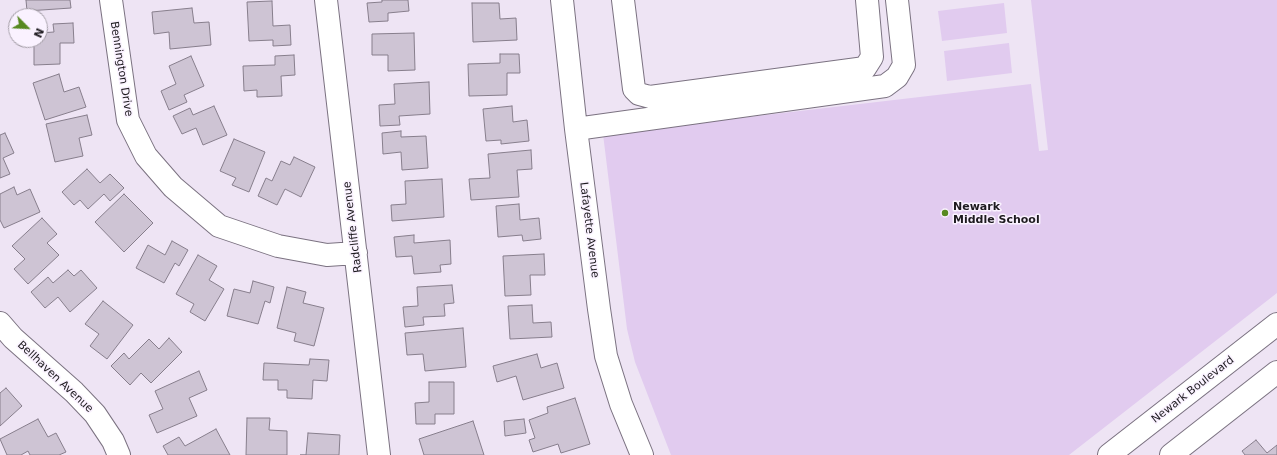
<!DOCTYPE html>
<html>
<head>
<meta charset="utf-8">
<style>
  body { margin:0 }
  #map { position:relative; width:1277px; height:455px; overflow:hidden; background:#eee4f4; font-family:"DejaVu Sans",sans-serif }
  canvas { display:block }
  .north { position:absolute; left:8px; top:8px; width:40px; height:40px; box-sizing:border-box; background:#faf2ff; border:1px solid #a29ca5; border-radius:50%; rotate:114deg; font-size:11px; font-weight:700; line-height:16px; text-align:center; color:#1d1a1f }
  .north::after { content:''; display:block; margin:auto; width:14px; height:18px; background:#578920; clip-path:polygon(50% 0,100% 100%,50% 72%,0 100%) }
</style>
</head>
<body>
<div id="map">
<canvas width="1277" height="455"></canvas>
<div class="north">N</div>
</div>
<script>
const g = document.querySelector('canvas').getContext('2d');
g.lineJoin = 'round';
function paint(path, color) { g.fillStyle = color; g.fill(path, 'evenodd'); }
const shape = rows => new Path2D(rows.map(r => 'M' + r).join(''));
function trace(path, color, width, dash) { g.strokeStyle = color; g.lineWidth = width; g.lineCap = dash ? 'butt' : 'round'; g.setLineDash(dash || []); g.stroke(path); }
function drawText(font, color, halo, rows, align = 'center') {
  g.font = font + ' "DejaVu Sans",sans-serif'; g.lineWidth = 3; g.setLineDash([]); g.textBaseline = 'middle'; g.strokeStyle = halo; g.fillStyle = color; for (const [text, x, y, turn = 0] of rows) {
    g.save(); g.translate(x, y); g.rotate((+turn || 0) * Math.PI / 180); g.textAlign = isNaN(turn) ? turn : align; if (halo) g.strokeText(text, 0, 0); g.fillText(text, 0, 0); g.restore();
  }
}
paint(shape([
  [1031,0,1277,0,1277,293,1069,455,671,455,635,362,627,329,603,134,1031,84,1039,151,1048,150],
  [1004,3,1007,33,942,41,938,11],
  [1009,43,1012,73,947,81,944,51]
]), '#e1cbef');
const building = shape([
  [26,0,70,0,71,8,27,11,26,0],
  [382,0,408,0,409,11,388,13,388,21,369,22,367,3,382,2,382,0],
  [272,1,273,26,290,25,291,45,273,46,273,40,249,41,247,2,272,1],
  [472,3,499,3,500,19,516,18,517,40,473,42,472,3],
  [192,8,194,23,209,22,211,45,170,49,169,32,154,34,152,12,192,8],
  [73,23,74,43,60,43,60,64,34,65,34,40,40,40,40,33,54,32,53,24,73,23],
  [414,33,415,70,388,71,388,55,372,55,372,34,414,33],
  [500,54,519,54,520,73,507,73,507,95,469,96,468,64,500,63,500,54],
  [294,55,295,75,281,76,282,96,257,97,257,90,244,91,243,66,275,65,275,56,294,55],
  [191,56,204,86,184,95,187,102,169,110,161,91,176,84,169,66,191,56],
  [59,74,64,92,79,87,86,107,45,120,33,83,59,74],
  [429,82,430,114,399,116,400,125,380,126,379,105,395,104,394,84,429,82],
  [214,106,227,135,203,145,196,128,182,134,173,116,190,108,193,115,214,106],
  [512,106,513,122,527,120,529,141,501,144,501,140,486,141,483,109,512,106],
  [87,115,92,135,79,138,83,156,55,162,46,124,87,115],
  [401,131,401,137,426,136,428,168,402,170,401,152,383,154,382,133,401,131],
  [5,133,14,153,3,158,10,174,0,178,0,135,5,133],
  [234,139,265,152,249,192,232,185,236,178,220,171,234,139],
  [531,150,532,169,517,170,519,197,471,200,469,179,490,178,488,154,531,150],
  [294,157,315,167,301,197,285,189,277,205,258,196,266,178,272,181,281,161,290,165,294,157],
  [87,169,100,183,110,174,124,188,110,201,104,194,88,209,80,200,74,205,62,192,87,169],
  [442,179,444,217,392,221,391,205,406,204,405,181,442,179],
  [14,187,17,195,30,189,40,212,4,228,0,220,0,194,14,187],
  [124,194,153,223,124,252,95,222,124,194],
  [519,204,520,220,539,218,541,239,523,241,522,235,498,237,496,206,519,204],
  [42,218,57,234,47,243,59,255,28,284,14,269,25,259,12,246,42,218],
  [414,235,414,243,450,240,451,264,440,265,441,272,414,274,412,256,396,257,394,237,414,235],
  [172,241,188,250,179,266,175,263,164,283,136,268,148,245,165,255,172,241],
  [544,254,545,275,530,275,531,295,505,296,503,256,544,254],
  [198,255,217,266,209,280,224,289,205,321,190,312,194,304,176,294,198,255],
  [68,270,74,276,81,270,97,288,70,312,58,297,45,308,31,292,48,277,53,283,68,270],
  [253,281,274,287,270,303,265,301,258,324,227,316,234,289,250,293,253,281],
  [452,285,454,303,444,304,445,316,423,317,424,325,405,327,403,307,418,306,417,287,452,285],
  [287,287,306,292,303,303,324,308,314,346,294,341,296,333,277,328,287,287],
  [103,301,133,325,107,359,90,346,99,334,85,324,103,301],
  [532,305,533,323,551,322,552,337,510,339,508,306,532,305],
  [463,328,466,367,425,371,423,354,407,355,405,333,463,328],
  [169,338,182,352,151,383,141,373,130,385,111,366,124,353,129,359,149,339,159,349,169,338],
  [537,354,541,368,557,363,564,388,523,400,516,376,497,382,493,366,537,354],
  [310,359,329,360,327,381,313,380,312,399,287,398,287,390,278,390,278,380,263,380,264,363,309,365,310,359],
  [199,371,207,390,189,398,197,416,157,433,149,415,163,409,155,391,199,371],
  [429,382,454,382,454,414,435,414,435,424,416,424,415,403,429,402,429,382],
  [6,388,22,406,0,426,0,393,6,388],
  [575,398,590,444,561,453,558,444,533,452,529,440,535,438,529,420,548,413,547,407,575,398],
  [247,418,270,418,269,430,287,431,287,455,246,455,247,418],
  [38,419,48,437,56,433,66,452,59,455,30,455,28,451,21,455,7,455,0,439,38,419],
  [524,419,526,433,505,436,504,421,524,419],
  [473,421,484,455,424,455,419,439,473,421],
  [216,429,230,455,168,455,163,446,179,437,185,446,216,429],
  [308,433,340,435,339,455,300,455,306,455,308,433],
  [1256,440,1267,453,1277,445,1277,455,1245,455,1242,451,1256,440]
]);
paint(building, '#cec4d4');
trace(building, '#877e8c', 1);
const minor = shape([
  [111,0,128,120,146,156,173,187,219,226,278,246,327,255,356,253],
  [326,0,379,455],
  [562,0,576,129,599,309,606,356,621,404,642,455],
  [623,0,634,89,639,94,650,97,865,68,872,57,867,0],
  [576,129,885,86,897,77,904,65,897,0],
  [0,323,13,338,74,392,95,414,113,441,119,455]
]);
const major = shape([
  [1109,455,1277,324],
  [1171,455,1277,372]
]);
trace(minor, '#7b7281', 24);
trace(major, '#7b7281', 24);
trace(minor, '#fff', 22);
trace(major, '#fff', 22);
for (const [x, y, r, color] of [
  [945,213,4,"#578920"]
]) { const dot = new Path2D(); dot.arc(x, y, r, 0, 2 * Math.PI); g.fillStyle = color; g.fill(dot); trace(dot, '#faf2ff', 1.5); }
drawText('11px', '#1d1a1f', '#faf2ff', [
  ["Bennington Drive",121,69,81],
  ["Radcliffe Avenue",353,227,-97],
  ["Lafayette Avenue",589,230,83],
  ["Bellhaven Avenue",55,377,43],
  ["Newark Boulevard",1193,390,-38]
]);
drawText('bold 11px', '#1d1a1f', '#faf2ff', [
  ["Newark",953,207],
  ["Middle School",953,220]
], 'left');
</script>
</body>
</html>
